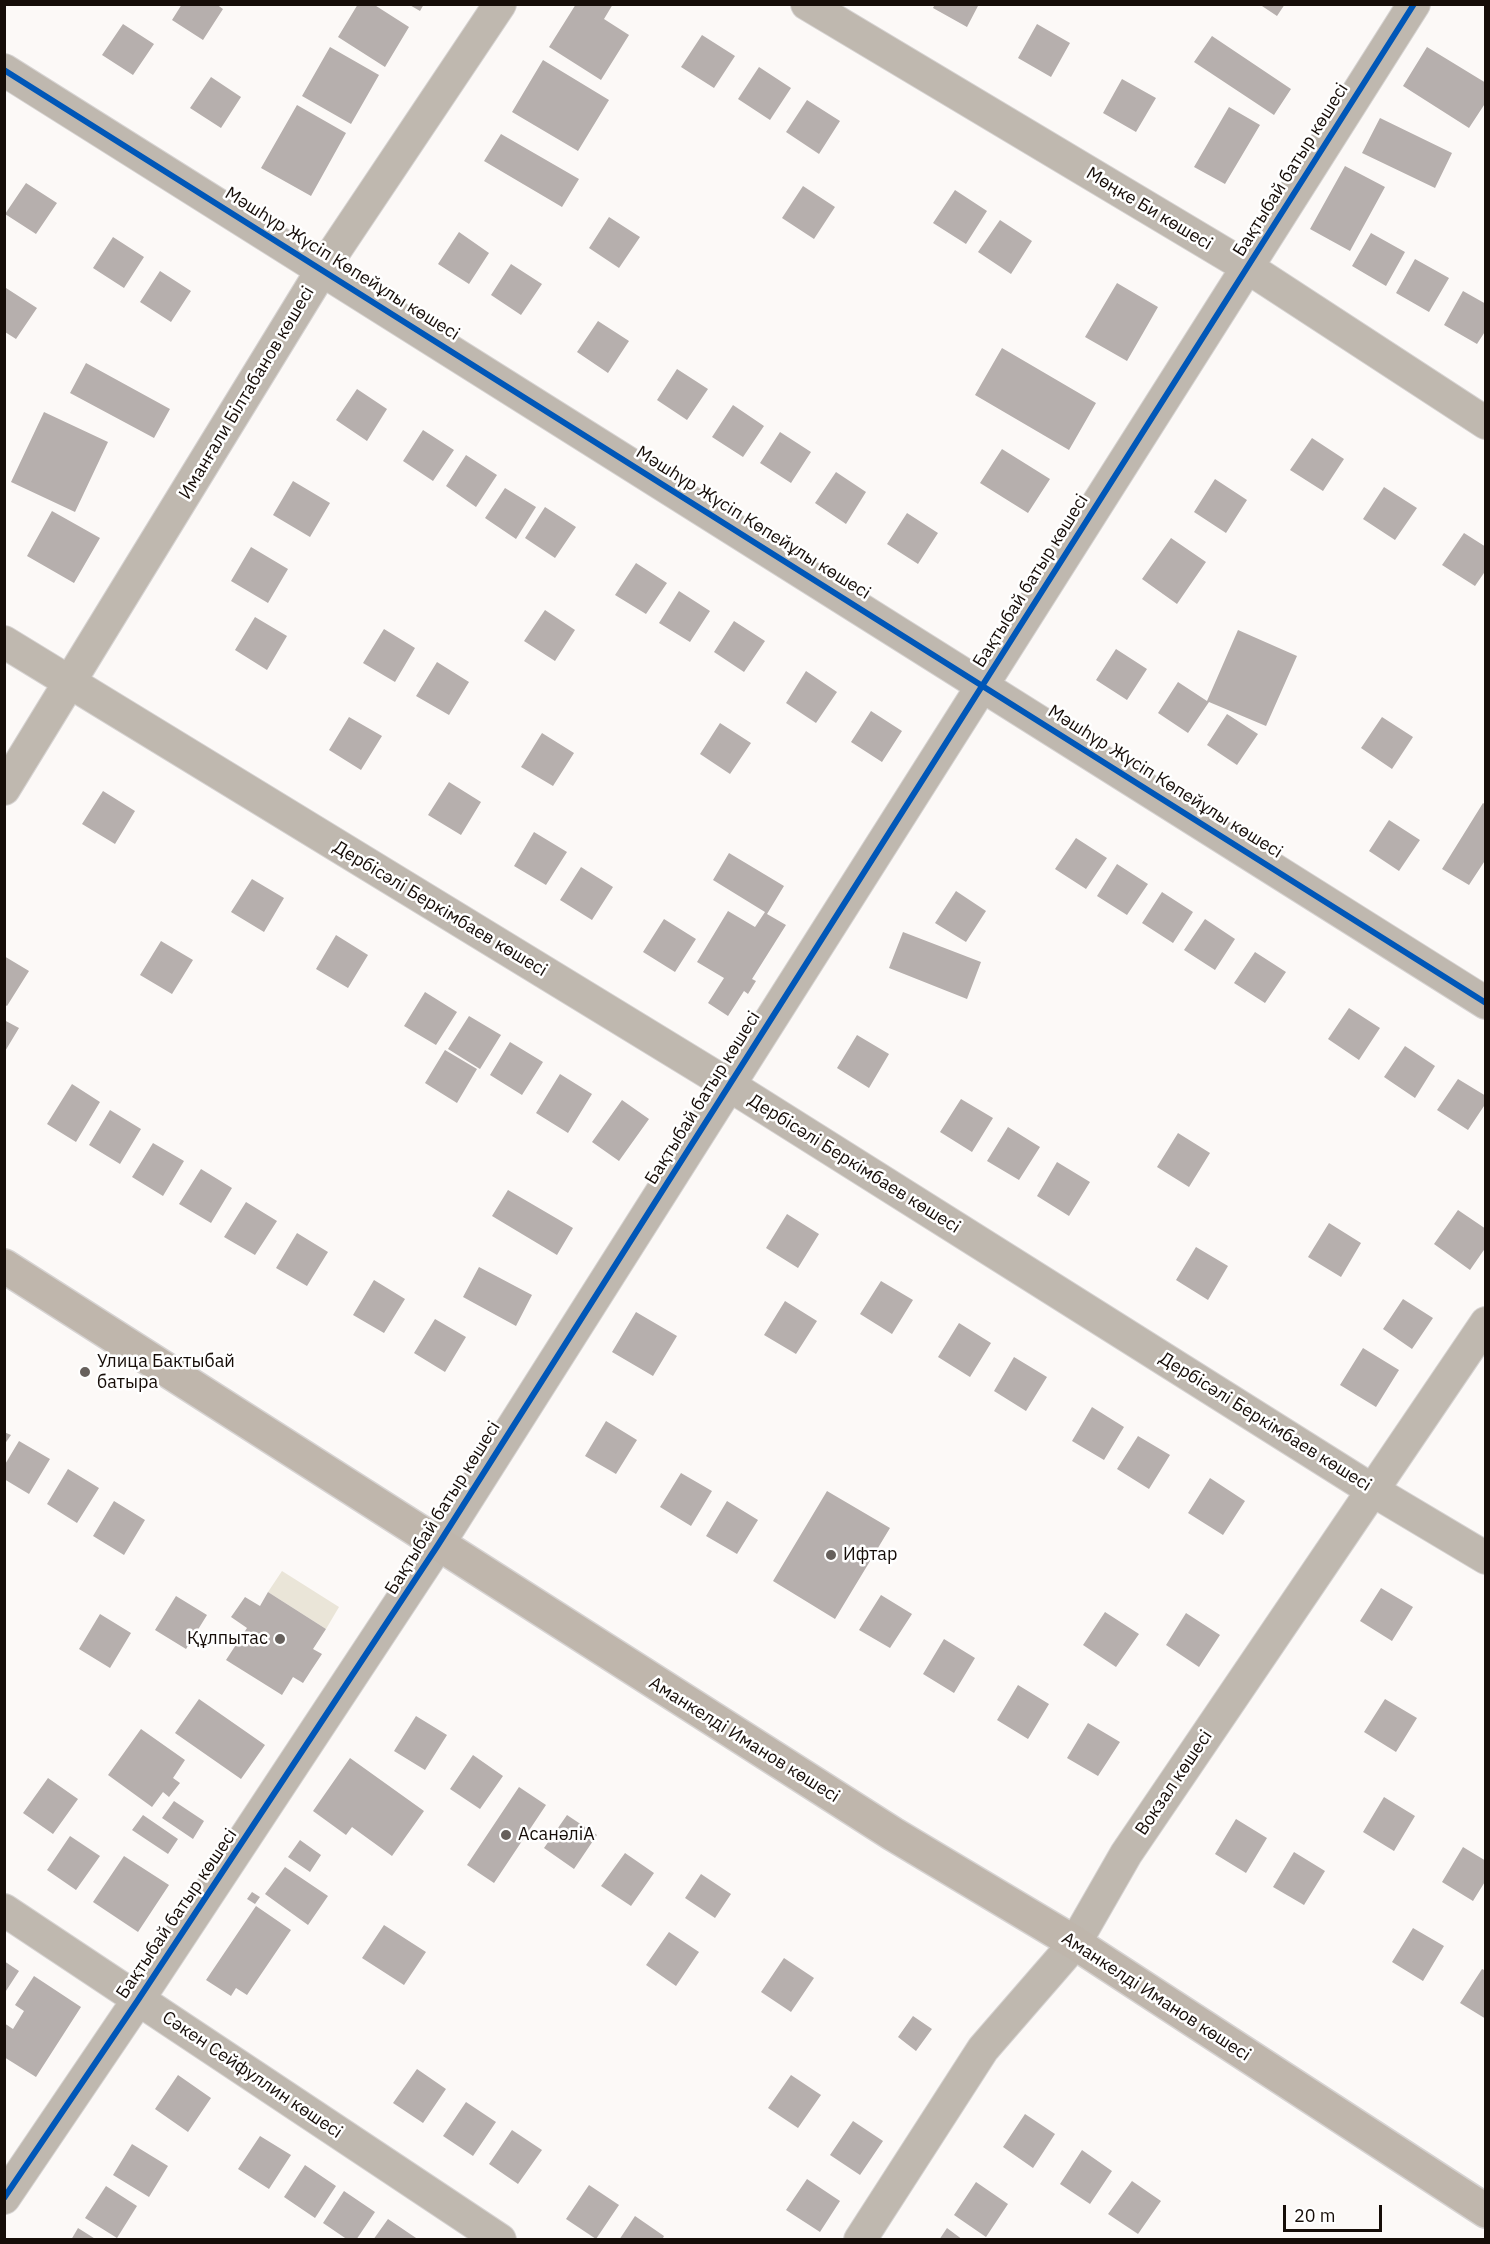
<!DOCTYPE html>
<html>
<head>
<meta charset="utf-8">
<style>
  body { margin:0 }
  #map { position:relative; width:1490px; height:2244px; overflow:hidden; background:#fcf9f7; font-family:"IBM Plex Sans",sans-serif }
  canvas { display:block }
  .frame { position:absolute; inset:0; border:6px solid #160d08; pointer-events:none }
  .scale { position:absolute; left:1283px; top:2205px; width:99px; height:27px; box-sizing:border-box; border:3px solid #160d08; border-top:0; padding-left:8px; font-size:18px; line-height:21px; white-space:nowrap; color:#160d08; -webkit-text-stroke:4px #fff; paint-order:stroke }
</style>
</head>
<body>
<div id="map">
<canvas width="1490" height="2244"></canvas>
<div class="frame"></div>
<div class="scale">20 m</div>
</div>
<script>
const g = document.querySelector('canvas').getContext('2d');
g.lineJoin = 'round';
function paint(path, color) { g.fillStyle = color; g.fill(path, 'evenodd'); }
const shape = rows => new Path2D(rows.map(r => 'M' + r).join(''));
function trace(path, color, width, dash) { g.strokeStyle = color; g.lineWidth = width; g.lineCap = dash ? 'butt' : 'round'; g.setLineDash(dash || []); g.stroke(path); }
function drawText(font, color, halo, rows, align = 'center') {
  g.font = font + ' "IBM Plex Sans",sans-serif'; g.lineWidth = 5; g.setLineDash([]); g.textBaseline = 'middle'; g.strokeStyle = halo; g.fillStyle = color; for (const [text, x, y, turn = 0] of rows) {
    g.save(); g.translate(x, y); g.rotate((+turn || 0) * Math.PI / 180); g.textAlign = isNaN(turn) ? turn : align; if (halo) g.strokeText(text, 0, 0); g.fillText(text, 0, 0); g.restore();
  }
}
paint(shape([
  [282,1571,339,1607,326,1629,268,1592]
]), '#eae5d8');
paint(shape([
  [182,4,216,4,223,9,203,40,172,20],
  [358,4,373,4,409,27,385,67,338,37],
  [408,4,424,4,420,11],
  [576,4,613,4,604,19,629,35,601,80,549,47],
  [935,4,979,4,967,27,933,8],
  [1259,4,1285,4,1277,16],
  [123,24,154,44,133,75,102,55],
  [1037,24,1070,43,1051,77,1018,58],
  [702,35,735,56,714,88,681,67],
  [1212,36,1291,89,1274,115,1194,62],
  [330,47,379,75,351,124,302,96],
  [1427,47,1486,83,1486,102,1469,128,1403,86],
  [543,60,609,100,578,151,512,112],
  [759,67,791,88,770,120,738,99],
  [211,77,241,97,221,128,190,108],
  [1122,79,1156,98,1136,132,1103,113],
  [807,100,840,121,819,154,786,132],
  [297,105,346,133,311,196,261,168],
  [1229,107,1260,125,1225,184,1194,167],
  [1380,118,1452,153,1435,188,1362,153],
  [501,134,579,179,562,207,484,161],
  [1345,166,1385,187,1350,251,1310,229],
  [26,183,57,203,36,234,5,214],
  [803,186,835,207,814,239,782,218],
  [955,190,987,211,966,244,933,223],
  [609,217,640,237,619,268,589,248],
  [1000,220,1032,241,1011,274,978,252],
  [459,232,489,253,469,284,438,264],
  [1371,233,1405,252,1386,286,1352,266],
  [113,237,144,257,124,288,93,268],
  [1415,259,1449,278,1429,312,1396,293],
  [511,264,542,284,521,315,491,295],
  [160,271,191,291,171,322,140,302],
  [1117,283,1158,307,1127,361,1085,337],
  [6,288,37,308,16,339,5,332],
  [1463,291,1486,304,1486,330,1477,344,1444,325],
  [598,321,629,341,608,373,577,352],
  [1002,348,1096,403,1069,450,975,395],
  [86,363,170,409,154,438,70,393],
  [677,369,708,389,687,420,657,400],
  [357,389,387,409,367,441,336,420],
  [733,405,764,426,743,457,712,437],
  [44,412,108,442,75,512,11,482],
  [423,430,454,450,433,481,403,461],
  [780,432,811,452,791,483,760,463],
  [1312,438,1344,459,1323,491,1290,470],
  [1002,449,1050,479,1028,513,980,483],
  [466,455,497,475,476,507,446,486],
  [836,472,866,492,846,524,815,503],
  [1215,479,1247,500,1226,533,1194,512],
  [293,481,330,503,310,537,273,515],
  [1384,487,1417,508,1395,540,1363,519],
  [505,488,536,507,516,539,485,518],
  [545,507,576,527,555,558,525,538],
  [52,511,100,538,74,583,27,556],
  [907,513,938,533,918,564,887,544],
  [1464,533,1486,547,1486,570,1475,586,1442,565],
  [1171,538,1206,562,1177,604,1142,579],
  [251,547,288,569,268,603,231,581],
  [636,563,667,583,646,614,615,595],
  [679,591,710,611,690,642,659,623],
  [545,610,575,630,555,661,524,641],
  [255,617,287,636,267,670,235,650],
  [734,621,765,641,744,672,714,652],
  [384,629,415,648,395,682,363,663],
  [1238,630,1297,656,1266,726,1209,702,1188,733,1158,713,1178,682,1207,701],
  [1116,649,1147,669,1127,700,1096,680],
  [437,662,469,682,449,715,416,696],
  [806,671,837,692,816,723,786,703],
  [871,711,902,731,882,762,851,742],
  [1227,714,1258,734,1237,765,1207,745],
  [349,717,382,736,361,770,329,750],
  [1382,717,1413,737,1392,769,1361,748],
  [720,723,751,743,730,774,700,754],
  [542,733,574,753,553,786,521,767],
  [449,782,481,802,461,835,428,815],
  [103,791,135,811,115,844,82,824],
  [1483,803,1486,805,1486,859,1469,885,1442,869],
  [1389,820,1420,840,1399,871,1369,851],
  [534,832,567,852,546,885,514,866],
  [1076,838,1107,858,1086,889,1055,869],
  [729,853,784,886,767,914,786,925,752,979,756,981,748,994,744,991,728,1016,708,1003,724,978,697,962,728,911,755,927,765,912,713,880],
  [1117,864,1148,884,1127,915,1097,896],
  [581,867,613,887,592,920,560,900],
  [252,879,284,898,264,932,231,912],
  [956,891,986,911,966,942,935,923],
  [1162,892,1193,912,1173,943,1142,923],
  [664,919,696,939,675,972,643,952],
  [1205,919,1235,939,1215,970,1184,950],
  [903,932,981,962,967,999,889,968],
  [336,935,368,955,348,988,316,969],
  [161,941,193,960,172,994,140,975],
  [1255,952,1286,972,1265,1003,1234,983],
  [4,956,29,971,7,1006,4,1004],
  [425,992,457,1012,436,1045,404,1026],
  [1349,1008,1380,1028,1359,1060,1328,1039],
  [469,1016,501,1035,480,1069,448,1049],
  [4,1020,19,1028,4,1053],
  [857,1035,889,1054,869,1088,837,1068],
  [510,1042,543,1062,522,1095,490,1075],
  [1405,1046,1435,1066,1415,1098,1384,1077],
  [445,1050,477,1069,457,1103,425,1083],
  [560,1074,592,1094,568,1133,536,1113],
  [1458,1079,1486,1096,1486,1103,1468,1130,1437,1110],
  [72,1084,100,1102,76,1142,47,1124],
  [961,1099,993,1118,972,1152,940,1132],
  [622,1100,649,1119,619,1161,592,1142],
  [110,1110,141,1129,120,1164,89,1145],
  [1008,1127,1040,1147,1019,1180,987,1161],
  [1178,1133,1210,1153,1189,1187,1157,1167],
  [153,1143,184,1161,163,1196,132,1177],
  [1057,1162,1090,1182,1069,1216,1037,1196],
  [201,1169,232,1188,211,1223,179,1204],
  [508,1190,573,1228,557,1255,492,1216],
  [246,1202,277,1221,255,1255,224,1237],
  [1458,1210,1486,1229,1486,1247,1470,1270,1434,1244],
  [787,1214,819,1234,798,1268,766,1248],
  [1329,1223,1361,1243,1341,1277,1308,1257],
  [297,1233,328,1252,307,1286,276,1268],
  [1196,1247,1228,1266,1208,1300,1176,1280],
  [479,1267,532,1295,516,1326,463,1297],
  [374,1280,405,1299,384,1333,353,1315],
  [881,1281,913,1300,892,1334,860,1314],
  [1403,1299,1433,1318,1412,1349,1383,1329],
  [785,1301,817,1321,796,1354,764,1335],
  [636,1312,677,1336,653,1376,612,1352],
  [435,1319,466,1337,445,1372,414,1353],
  [959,1323,991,1343,970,1377,938,1357],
  [1363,1348,1399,1370,1376,1407,1340,1385],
  [1014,1357,1047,1377,1026,1411,994,1391],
  [1092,1407,1124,1427,1104,1460,1072,1441],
  [606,1421,637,1440,616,1474,585,1456],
  [4,1432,11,1435,4,1445],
  [1138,1436,1170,1455,1149,1489,1117,1469],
  [19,1441,50,1459,29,1494,4,1479,4,1466],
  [68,1469,99,1488,77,1523,47,1504],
  [681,1473,712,1491,691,1526,660,1507],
  [1210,1478,1245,1501,1223,1535,1188,1513],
  [827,1491,890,1528,835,1619,773,1581],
  [114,1501,145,1520,124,1555,93,1536],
  [727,1501,758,1520,737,1554,706,1536],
  [1381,1588,1413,1607,1392,1641,1360,1621],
  [268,1592,326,1629,313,1649,322,1654,312,1669,303,1683,293,1677,282,1695,226,1660,247,1628,231,1617,245,1597,260,1606],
  [881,1595,912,1614,890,1648,859,1630],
  [176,1596,207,1615,186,1649,155,1630],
  [1105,1612,1139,1634,1116,1667,1083,1645],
  [1186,1613,1220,1635,1199,1667,1166,1645],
  [100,1614,131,1633,110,1668,79,1649],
  [944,1639,975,1658,954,1693,923,1674],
  [1018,1685,1049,1704,1028,1739,997,1720],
  [199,1699,265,1745,241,1779,175,1733],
  [1385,1699,1417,1718,1396,1752,1364,1732],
  [416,1716,447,1735,425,1770,394,1751],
  [1088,1723,1120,1742,1098,1776,1067,1758],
  [141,1729,185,1760,173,1778,180,1783,169,1797,163,1792,152,1807,108,1775],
  [473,1755,503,1776,480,1809,450,1789],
  [350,1758,424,1811,392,1856,352,1827,346,1835,313,1811],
  [48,1778,78,1799,53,1834,23,1813],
  [519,1787,546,1805,494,1883,467,1865],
  [1384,1797,1415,1816,1394,1851,1363,1832],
  [174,1801,204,1821,193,1839,162,1818],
  [143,1815,178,1839,168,1854,132,1830],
  [567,1815,597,1835,574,1869,544,1848],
  [1236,1819,1267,1838,1246,1873,1215,1854],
  [70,1836,100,1856,76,1890,47,1870],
  [300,1840,321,1855,310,1872,288,1857],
  [1463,1847,1486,1861,1486,1880,1473,1901,1442,1882],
  [1294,1852,1325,1871,1304,1905,1273,1887],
  [625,1853,654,1873,631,1906,601,1886],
  [124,1856,169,1885,138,1932,93,1902],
  [285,1867,328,1896,308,1925,265,1894],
  [701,1874,731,1894,715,1918,685,1898],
  [252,1892,260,1897,255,1904,247,1899],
  [256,1906,291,1930,247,1995,236,1988,231,1996,206,1980],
  [384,1925,426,1952,404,1985,362,1958],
  [1413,1928,1444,1946,1423,1981,1392,1962],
  [669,1932,699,1952,676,1986,646,1965],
  [784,1958,814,1978,791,2012,761,1992],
  [4,1961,19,1971,4,1994],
  [1482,1969,1486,1971,1486,2019,1460,2003],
  [34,1976,81,2007,36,2077,4,2057,4,2023,13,2029,24,2011,15,2005],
  [913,2016,932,2029,916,2051,898,2037],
  [417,2069,446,2089,423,2123,393,2103],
  [178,2075,211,2098,188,2132,155,2109],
  [791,2075,821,2095,798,2128,768,2108],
  [466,2102,496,2122,473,2156,443,2136],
  [1025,2114,1055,2134,1033,2168,1003,2147],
  [853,2121,883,2141,860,2175,830,2155],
  [512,2130,542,2150,518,2184,489,2164],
  [260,2136,291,2155,269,2189,238,2169],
  [132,2144,168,2166,149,2197,113,2175],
  [1082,2150,1112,2171,1090,2204,1060,2184],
  [305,2165,336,2186,315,2218,284,2197],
  [807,2179,840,2201,820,2232,786,2210],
  [1132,2181,1161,2201,1138,2234,1108,2214],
  [976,2182,1008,2204,986,2237,954,2215],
  [589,2185,619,2205,596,2239,566,2219],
  [106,2186,137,2206,117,2238,85,2218],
  [344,2191,375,2212,356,2240,348,2240,323,2223],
  [635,2216,664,2236,662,2240,619,2240],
  [388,2219,419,2240,373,2240],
  [78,2228,97,2240,71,2240],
  [947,2228,963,2240,939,2240]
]), '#b6afad');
const minor = shape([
  [807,4,1247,267,1486,423],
  [4,70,1486,1003],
  [4,642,729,1085,1372,1490,1486,1558],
  [4,789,322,270,500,4],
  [4,1910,500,2240],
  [4,2198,138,2000,438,1545,1414,4],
  [860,2240,983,2049,1075,1943,1126,1854,1486,1323]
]);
const secondary = shape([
  [4,1266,893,1834,1075,1943,1486,2211]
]);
trace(minor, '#d6d3d2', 34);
trace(secondary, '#d6d3d2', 36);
trace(minor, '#bfb8af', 32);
trace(secondary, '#bfb6ac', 33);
trace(shape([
  [4,70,1486,1003],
  [4,2198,138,2000,438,1545,1414,4]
]), '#0057b8', 6);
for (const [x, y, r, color] of [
  [85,1372,6,"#66605c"],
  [831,1555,6,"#66605c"],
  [280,1639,6,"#66605c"],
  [506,1835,6,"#66605c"]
]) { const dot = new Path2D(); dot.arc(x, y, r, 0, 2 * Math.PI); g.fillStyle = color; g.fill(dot); trace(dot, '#fff', 2); }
drawText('18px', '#160d08', '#fff', [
  ["Бақтыбай батыр көшесі",1291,170,-58],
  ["Мөңке Би көшесі",1149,209,31],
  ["Мәшһүр Жүсіп Көпейұлы көшесі",342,264,32],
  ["Иманғали Білтабанов көшесі",247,393,-59],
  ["Мәшһүр Жүсіп Көпейұлы көшесі",753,523,32],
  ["Бақтыбай батыр көшесі",1031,581,-58],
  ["Мәшһүр Жүсіп Көпейұлы көшесі",1165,782,32],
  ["Дербісәлі Беркімбаев көшесі",440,909,31],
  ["Бақтыбай батыр көшесі",703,1098,-58],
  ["Дербісәлі Беркімбаев көшесі",854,1164,32],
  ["Дербісәлі Беркімбаев көшесі",1265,1422,32],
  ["Бақтыбай батыр көшесі",443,1508,-58],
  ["Аманкелді Иманов көшесі",744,1740,32],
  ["Вокзал көшесі",1174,1783,-56],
  ["Бақтыбай батыр көшесі",177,1914,-56],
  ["Аманкелді Иманов көшесі",1156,1997,33],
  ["Сәкен Сейфуллин көшесі",252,2075,34]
]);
drawText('18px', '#160d08', '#fff', [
  ["Улица Бактыбай",97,1362],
  ["батыра",97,1383],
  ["Ифтар",843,1555],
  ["Құлпытас",268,1639,"right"],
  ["АсанәліА",518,1835]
], 'left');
</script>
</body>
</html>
